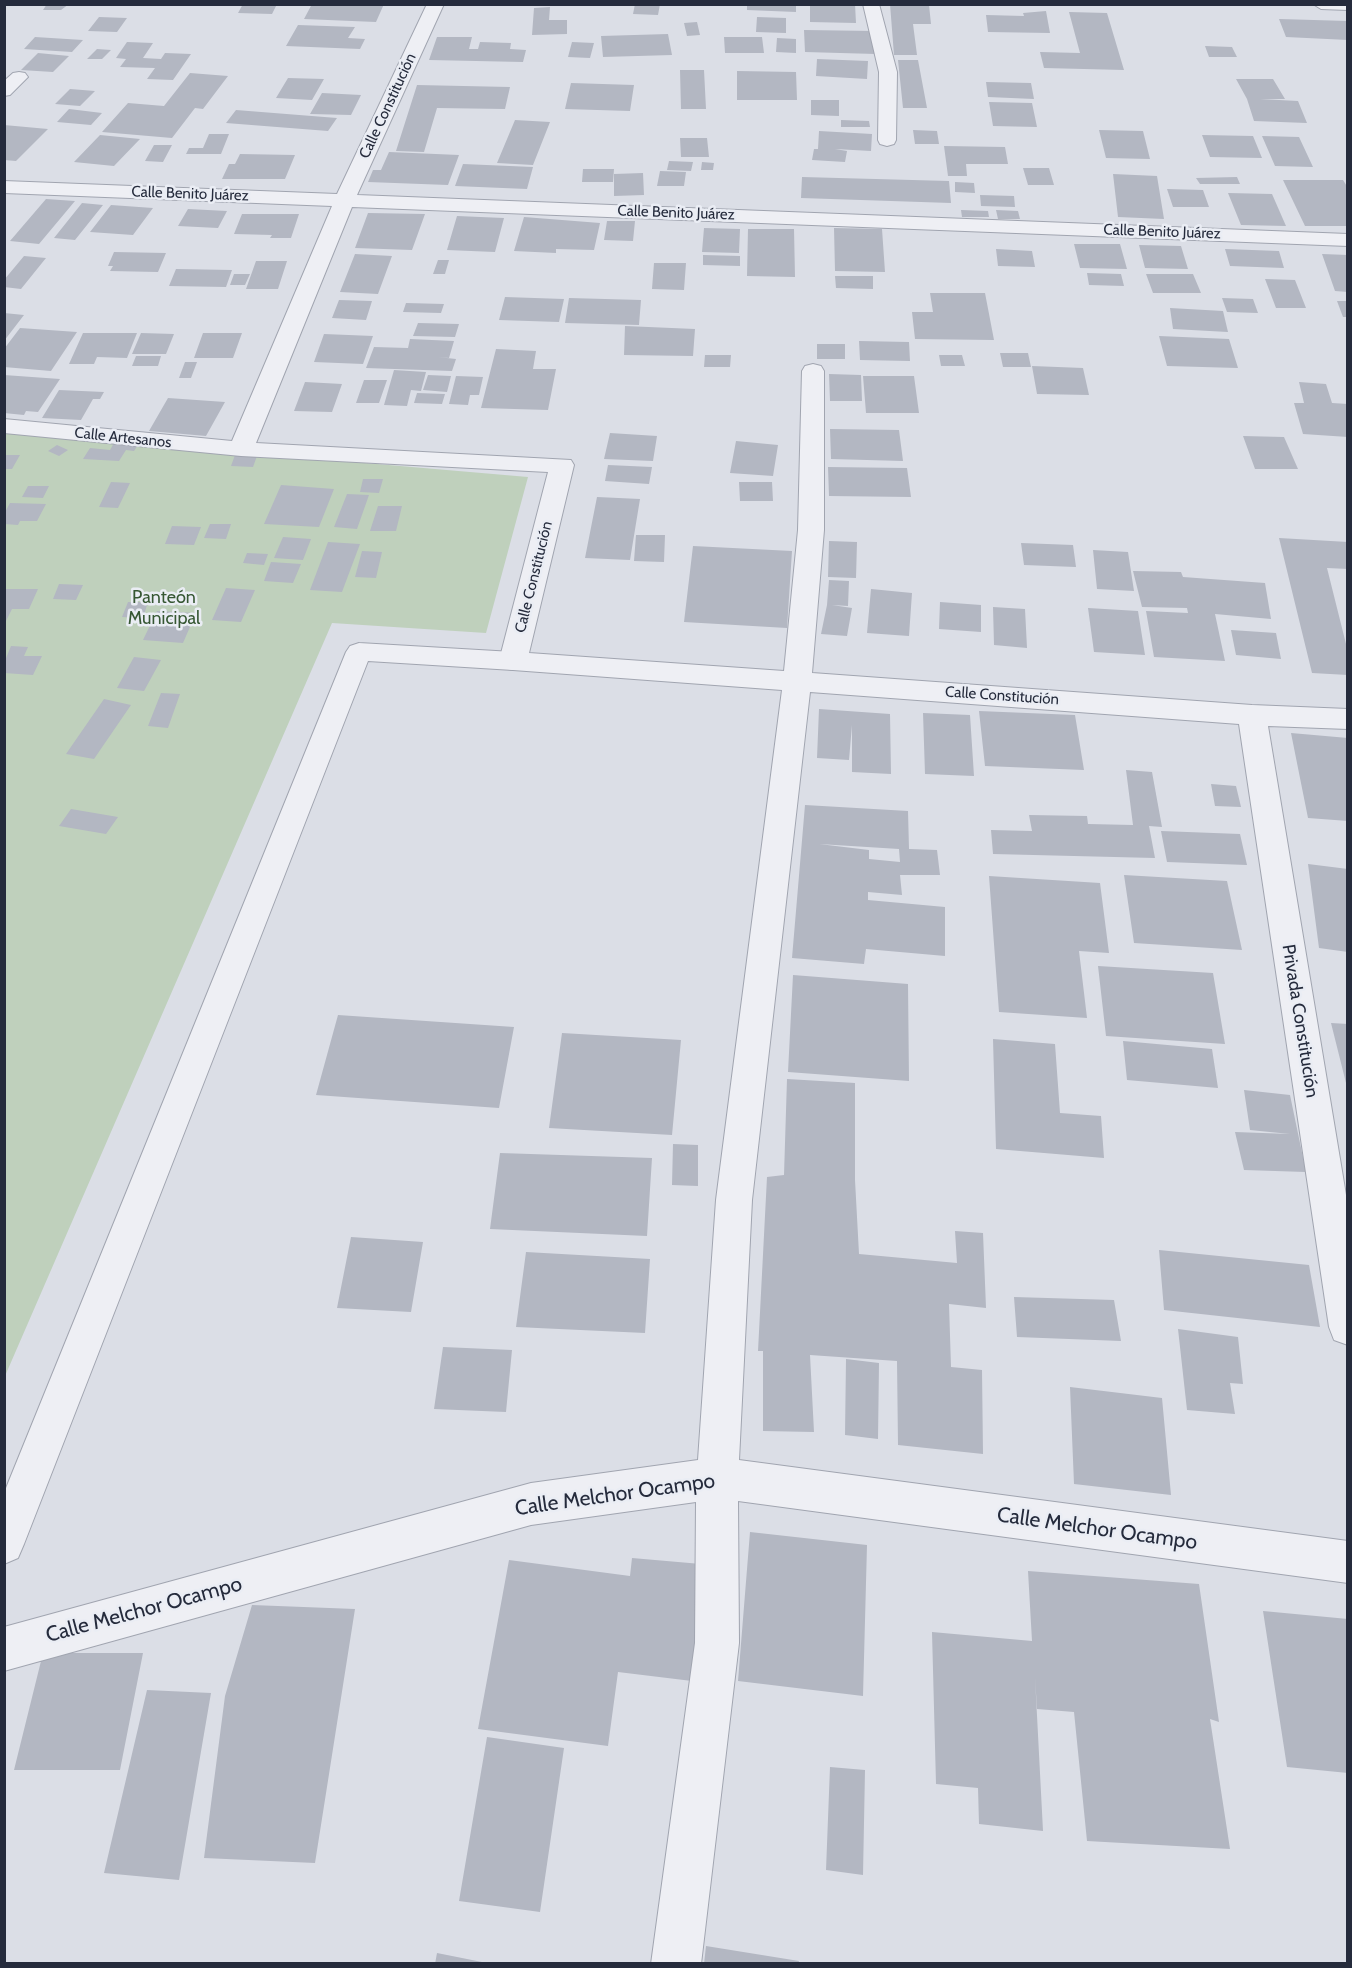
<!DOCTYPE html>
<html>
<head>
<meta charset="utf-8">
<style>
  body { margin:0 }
  #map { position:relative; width:1352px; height:1968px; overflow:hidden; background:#dbdee6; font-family:Cabin,sans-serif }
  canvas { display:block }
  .frame { position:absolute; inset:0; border:6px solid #252b3c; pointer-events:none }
</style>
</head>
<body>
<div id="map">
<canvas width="1352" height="1968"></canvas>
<div class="frame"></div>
</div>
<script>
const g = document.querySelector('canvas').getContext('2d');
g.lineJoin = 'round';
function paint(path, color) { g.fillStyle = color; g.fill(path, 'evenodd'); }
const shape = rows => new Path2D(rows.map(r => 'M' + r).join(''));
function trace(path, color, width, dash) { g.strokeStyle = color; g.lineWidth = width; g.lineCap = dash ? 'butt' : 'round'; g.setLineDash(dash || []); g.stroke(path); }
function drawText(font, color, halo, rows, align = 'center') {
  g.font = font + ' Cabin,sans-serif'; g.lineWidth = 5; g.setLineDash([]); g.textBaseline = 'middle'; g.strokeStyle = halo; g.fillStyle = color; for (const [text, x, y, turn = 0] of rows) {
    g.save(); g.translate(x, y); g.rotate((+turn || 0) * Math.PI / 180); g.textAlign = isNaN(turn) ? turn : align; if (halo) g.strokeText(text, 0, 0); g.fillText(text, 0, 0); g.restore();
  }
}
paint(shape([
  [5,432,528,477,486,633,332,623,5,1376]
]), '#bfd0bc');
paint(shape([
  [47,4,69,4,61,10,43,10],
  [243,4,277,4,272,14,238,13],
  [312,4,384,4,376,22,304,19],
  [635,4,660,4,658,15,633,14],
  [747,4,796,4,796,12,747,10],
  [810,4,855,4,856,23,810,22],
  [890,4,929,5,931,24,913,24,917,55,894,55],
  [550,7,549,20,567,20,567,34,532,35,534,8],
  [1046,11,1050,33,988,32,986,15,1024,16,1023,13],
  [1069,12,1107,13,1124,70,1044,68,1040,52,1080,53],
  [99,17,127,18,117,32,88,31],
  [757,17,786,18,786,33,756,32],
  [1279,19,1348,21,1348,40,1286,37],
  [697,22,700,35,687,36,684,23],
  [298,25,355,27,348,38,365,39,360,49,286,46],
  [804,30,874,31,876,54,805,52],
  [668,34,672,55,603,57,601,36],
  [35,37,83,40,72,52,24,49],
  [437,37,472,37,469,49,478,49,480,42,511,43,510,49,526,50,523,62,429,60],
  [724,37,762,37,764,53,725,53],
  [777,38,796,39,796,53,776,52],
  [127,42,153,43,143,58,161,59,165,53,191,54,173,80,147,79,155,68,120,67,126,59,116,58],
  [572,42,594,43,590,58,568,57],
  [1205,46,1232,47,1237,57,1209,57],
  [97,49,111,50,102,59,87,59],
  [38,53,69,56,53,72,21,70],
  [817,59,868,61,867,79,816,76],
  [898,60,918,60,927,108,903,108],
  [680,70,704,70,706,109,681,109],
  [737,71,796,72,797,100,737,100],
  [190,73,228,76,203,109,195,108,172,138,102,132,128,103,164,106],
  [288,78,324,79,312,100,276,98],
  [1236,79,1273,79,1285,99,1260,99,1298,101,1307,123,1254,121,1247,99],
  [986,82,1031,83,1034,99,988,97],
  [571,83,634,85,630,111,565,109],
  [417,85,510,87,505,109,437,108,424,152,396,151],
  [70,89,95,91,80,106,55,104],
  [322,93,361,95,351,115,310,114],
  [811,100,839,100,839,116,811,115],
  [989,102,1032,103,1037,127,993,126],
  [69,109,102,113,91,125,57,122],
  [236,110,337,118,328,131,226,123],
  [515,120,550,122,533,165,497,163],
  [841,120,869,121,870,127,841,127],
  [4,125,48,129,16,161,4,160],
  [913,130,937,131,939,144,915,144],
  [1099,130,1143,131,1150,159,1106,158],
  [819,131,872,134,871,151,835,149,847,151,845,162,812,160,814,149,818,149],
  [209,134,229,134,221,154,186,154,189,148,203,148],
  [100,135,140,139,114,166,74,162],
  [1202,135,1253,136,1262,158,1210,157],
  [1262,136,1299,137,1313,167,1275,166],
  [680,138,707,138,709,157,681,157],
  [154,145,172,145,163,162,145,161],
  [944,146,1005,147,1008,164,966,164,967,176,948,176],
  [389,152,459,155,448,185,368,182,373,170,381,170],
  [240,154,295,155,285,179,222,179,229,164,235,164],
  [669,161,693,162,691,171,667,170],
  [702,162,714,163,713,170,701,170],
  [463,164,533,167,527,189,455,186],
  [1023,168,1049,168,1054,185,1028,185],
  [583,169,614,169,613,182,582,182],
  [660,171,686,172,684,186,657,186],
  [643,173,644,195,614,196,614,174],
  [1113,174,1157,176,1164,219,1118,217],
  [802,177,949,181,951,203,801,198],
  [1237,177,1240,184,1200,184,1196,178],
  [1283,180,1343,180,1348,188,1348,226,1305,226],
  [955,182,974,183,975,193,955,192],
  [1167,189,1203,190,1209,207,1173,207],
  [1228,193,1272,194,1286,226,1241,225],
  [980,195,1014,196,1015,207,981,206],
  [46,199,75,201,39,244,10,241],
  [82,203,103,205,75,240,54,238],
  [111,205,153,208,133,235,90,232],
  [188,209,227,211,218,228,178,226],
  [961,210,988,211,989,217,962,217],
  [996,210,1018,211,1020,219,998,219],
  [368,213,425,214,412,250,355,248],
  [242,214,299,214,291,238,270,238,272,235,234,234],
  [457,216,504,218,495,252,447,250],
  [524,217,600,223,594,250,556,249,556,253,514,251],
  [607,221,635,221,633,241,604,240],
  [704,228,740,229,739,253,702,252],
  [834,228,882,229,885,272,835,271],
  [748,229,794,229,795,277,747,276],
  [1074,244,1120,244,1127,269,1080,268],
  [1139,245,1181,246,1188,269,1145,268],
  [996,249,1032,251,1035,267,998,266],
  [1225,249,1279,251,1284,268,1230,266],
  [114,252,166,253,158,272,110,271,113,266,108,266],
  [355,254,392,256,378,294,340,292],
  [1322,254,1348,255,1348,292,1335,291],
  [703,255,740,256,740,266,703,265],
  [24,256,46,258,21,289,4,287,4,280],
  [438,260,449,260,445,274,433,274],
  [256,261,287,261,278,289,246,289],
  [654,263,686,263,684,290,652,289],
  [176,269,232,270,226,287,169,286],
  [1087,273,1121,274,1124,286,1089,285],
  [234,274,250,274,245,285,230,285],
  [1146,274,1193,274,1201,293,1153,293],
  [835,276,873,276,873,289,836,288],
  [1265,279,1295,280,1306,308,1276,308],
  [930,293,985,293,994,340,915,339,912,312,933,312],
  [505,297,564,299,559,322,499,320],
  [569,298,641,300,639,325,565,323],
  [1222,298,1253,299,1258,313,1227,312],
  [339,300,372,301,366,320,332,318],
  [1337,301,1348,301,1348,317,1343,317],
  [406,303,444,304,441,313,403,312],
  [1170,308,1223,311,1228,332,1173,329],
  [4,313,24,315,4,341],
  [418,323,459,324,455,337,413,336],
  [625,326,695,329,693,356,624,355],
  [20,328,77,332,51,371,4,367,4,349],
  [83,333,137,333,127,358,97,357,94,364,69,364],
  [141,333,174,334,166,354,132,354],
  [203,333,242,333,233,358,194,358],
  [324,334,373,336,363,364,314,362],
  [1159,336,1229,339,1238,368,1167,366],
  [410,339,454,341,449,358,438,357,456,359,452,371,366,368,374,347,408,348],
  [859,341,909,342,910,361,860,360],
  [817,344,845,344,845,359,817,359],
  [496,349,536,351,533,369,556,369,548,410,481,408],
  [1000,353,1028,353,1031,367,1003,367],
  [705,355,731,355,730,367,704,367],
  [939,355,962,355,965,366,941,366],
  [136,356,161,356,158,366,132,366],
  [185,362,197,362,191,378,179,378],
  [1032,366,1083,368,1089,395,1037,394],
  [394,370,426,372,421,391,411,390,407,406,384,405],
  [829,374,861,375,862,401,830,401],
  [4,375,60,379,38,412,26,411,24,415,4,413],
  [428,375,451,376,447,392,423,390],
  [456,376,483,377,479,395,470,395,468,405,449,404],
  [863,376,914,376,919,413,866,413],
  [364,380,387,380,379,403,356,403],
  [305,382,342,384,332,412,294,411],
  [1299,382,1326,384,1332,403,1348,404,1348,437,1303,434,1294,403,1304,403],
  [59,390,104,392,100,399,93,399,81,420,42,418],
  [417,393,445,394,442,404,414,403],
  [168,398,225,402,206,436,149,431],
  [830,429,899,430,903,461,831,459],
  [610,433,657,436,653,461,604,459],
  [1243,436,1284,437,1298,469,1255,469],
  [736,441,778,445,773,476,730,473],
  [114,443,138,445,134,451,126,450,119,461,83,459,90,448,110,450],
  [57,445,68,450,59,456,48,451],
  [4,455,20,455,12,469,4,469],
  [235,455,257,456,253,467,231,466],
  [608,465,652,467,649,484,605,481],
  [828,467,907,468,911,497,829,496],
  [363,479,383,479,379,493,360,492],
  [111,482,130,483,118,508,99,507],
  [739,482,772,482,773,501,740,501],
  [281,485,334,489,319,527,264,524],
  [28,486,49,486,43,498,22,497],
  [347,494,369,495,357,529,334,527],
  [597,497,640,499,630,560,585,558],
  [10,503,46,504,37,521,20,521,18,525,4,524,4,514],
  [378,506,402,506,396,531,370,531],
  [210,524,231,524,226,539,204,538],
  [172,526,201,527,194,545,165,544],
  [636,535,665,535,664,562,634,561],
  [283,537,311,539,303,560,274,558],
  [1279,538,1348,542,1348,569,1327,568,1348,652,1348,675,1312,673],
  [829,541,857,542,856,578,828,577],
  [328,542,360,544,342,592,310,590],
  [1021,543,1073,545,1076,567,1024,565],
  [693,546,792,551,787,628,684,622],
  [1093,550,1128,552,1134,591,1097,589],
  [362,551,382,552,376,578,355,577],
  [247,553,268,554,264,565,243,563],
  [271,562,301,564,293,583,264,581],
  [1133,571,1181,572,1183,577,1265,583,1271,619,1215,614,1225,661,1154,657,1146,611,1188,613,1187,608,1142,607],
  [829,580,849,581,848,606,832,605,852,608,847,636,821,634,827,605],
  [59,584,83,585,76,600,53,599],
  [226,588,255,590,241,622,212,620],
  [4,589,38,589,29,609,12,609,4,625],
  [871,589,912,593,909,636,867,633],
  [128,602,148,602,143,618,122,617],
  [940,602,981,605,981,632,939,629],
  [993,607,1025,609,1027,648,994,645],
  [1088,608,1138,611,1145,655,1094,652],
  [157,611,196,613,183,643,143,640],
  [1231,630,1276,633,1281,659,1236,655],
  [11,646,28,647,24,656,42,656,33,675,4,673,4,663],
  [134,657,161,660,144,691,117,688],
  [161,693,180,694,168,728,148,726],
  [104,699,131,705,94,759,66,754],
  [819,709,890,714,891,774,852,772,852,725,849,760,817,758],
  [979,711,1075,715,1084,770,985,766],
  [923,713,970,715,974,776,925,774],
  [1291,733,1348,738,1348,821,1308,818],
  [1126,770,1152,772,1162,827,1149,826,1155,858,993,854,991,830,1032,831,1029,815,1087,816,1088,824,1133,825],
  [1211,784,1236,786,1241,807,1215,806],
  [805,805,908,811,909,849,937,850,940,875,900,875,902,895,868,892,868,900,945,907,945,956,866,949,864,964,792,958],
  [819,844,899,849,900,862,869,859,869,850],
  [71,809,118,817,106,834,59,826],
  [1161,831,1240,834,1247,865,1167,862],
  [1308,864,1348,869,1348,952,1319,948],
  [1124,875,1227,881,1242,950,1134,943],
  [989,876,1100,883,1109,953,1079,951,1087,1018,999,1012],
  [1098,966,1213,973,1225,1044,1106,1036],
  [793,975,908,984,909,1081,788,1072],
  [338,1015,514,1027,499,1108,316,1095],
  [1331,1023,1348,1024,1348,1086,1347,1087],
  [562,1033,681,1040,672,1135,549,1128],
  [993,1039,1055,1044,1060,1113,1101,1116,1104,1158,996,1149],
  [1123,1041,1212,1049,1218,1088,1127,1080],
  [787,1079,855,1083,855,1180,859,1254,957,1263,955,1231,983,1233,986,1308,949,1304,951,1367,982,1370,983,1454,898,1445,897,1361,810,1355,814,1432,763,1431,763,1351,758,1351,767,1177,784,1175],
  [1244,1090,1290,1095,1306,1172,1244,1170,1235,1132,1290,1134,1250,1130],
  [673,1144,698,1145,698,1186,672,1185],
  [500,1153,652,1158,647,1236,490,1229],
  [351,1237,423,1242,411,1312,337,1308],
  [1159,1250,1309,1265,1320,1327,1164,1310],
  [526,1252,650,1259,645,1333,516,1327],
  [1014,1297,1114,1300,1121,1341,1017,1337],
  [1178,1329,1238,1337,1243,1384,1230,1383,1235,1414,1187,1410],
  [443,1347,512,1350,506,1412,434,1409],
  [846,1359,879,1363,878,1439,845,1435],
  [1070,1387,1162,1398,1171,1495,1074,1484],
  [750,1532,867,1545,863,1696,738,1681],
  [632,1558,701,1564,692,1681,618,1672,608,1746,478,1729,509,1560,630,1576],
  [1028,1571,1199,1584,1219,1722,1210,1719,1230,1849,1087,1841,1074,1712,1037,1709,1035,1677,1043,1831,979,1824,978,1788,936,1784,932,1632,1032,1641],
  [252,1605,355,1609,315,1863,204,1858,225,1696],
  [1263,1611,1348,1619,1348,1773,1287,1767],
  [43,1653,143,1653,120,1770,14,1770],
  [147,1690,211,1693,179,1880,104,1873],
  [487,1737,564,1748,540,1912,459,1901],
  [830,1767,865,1770,863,1875,826,1870],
  [706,1946,799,1961,798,1964,704,1964],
  [437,1953,482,1962,482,1964,435,1964]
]), '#b3b7c2');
const service = shape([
  [359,643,513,652,522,655,526,661,522,667,513,670,368,661,24,1544,18,1558,4,1564,4,1493,346,652,350,646,359,643]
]);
const minor = shape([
  [427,4,444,4,357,195,1348,234,1348,246,352,207,256,443,571,460,574,465,529,653,784,671,798,530,802,371,805,366,813,364,821,366,824,371,824,530,812,673,1252,705,1348,709,1348,729,1268,726,1348,1207,1348,1345,1334,1340,1329,1327,1239,724,810,692,752,1200,739,1460,1348,1541,1348,1583,738,1501,739,1643,701,1964,651,1964,695,1643,696,1502,531,1525,4,1671,4,1627,531,1483,698,1460,716,1200,782,690,513,670,503,668,499,661,548,472,241,456,4,433,4,419,232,441,332,206,4,193,4,181,337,194,427,4],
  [863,4,879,4,897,72,896,140,894,144,887,146,880,144,878,140,879,72,863,4],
  [19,72,25,73,28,77,10,95,4,96,4,81,13,73,19,72]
]);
const tertiary = shape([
  [1313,4,1348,4,1348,10,1321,9,1313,4]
]);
trace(service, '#a1a5b0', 2);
trace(minor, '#a1a5b0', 2);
trace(tertiary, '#a1a5b0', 2);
paint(service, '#eeeff4');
paint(minor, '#eeeff4');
paint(tertiary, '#eeeff4');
drawText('15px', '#252b3c', '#eaedf4', [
  ["Calle Constitución",388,106,-65],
  ["Calle Benito Juárez",190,194,2],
  ["Calle Benito Juárez",676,213,2],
  ["Calle Benito Juárez",1162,232,2],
  ["Calle Artesanos",123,438,6],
  ["Calle Constitución",534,577,-76],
  ["Calle Constitución",1002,696,4]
]);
drawText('18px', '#365733', '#eaedf4', [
  ["Panteón",164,598],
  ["Municipal",164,619]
]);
drawText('18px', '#252b3c', '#eaedf4', [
  ["Privada Constitución",1300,1021,81]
]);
drawText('21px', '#252b3c', '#eaedf4', [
  ["Calle Melchor Ocampo",615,1495,-8],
  ["Calle Melchor Ocampo",1097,1529,8],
  ["Calle Melchor Ocampo",144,1610,-15]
]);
</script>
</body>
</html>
